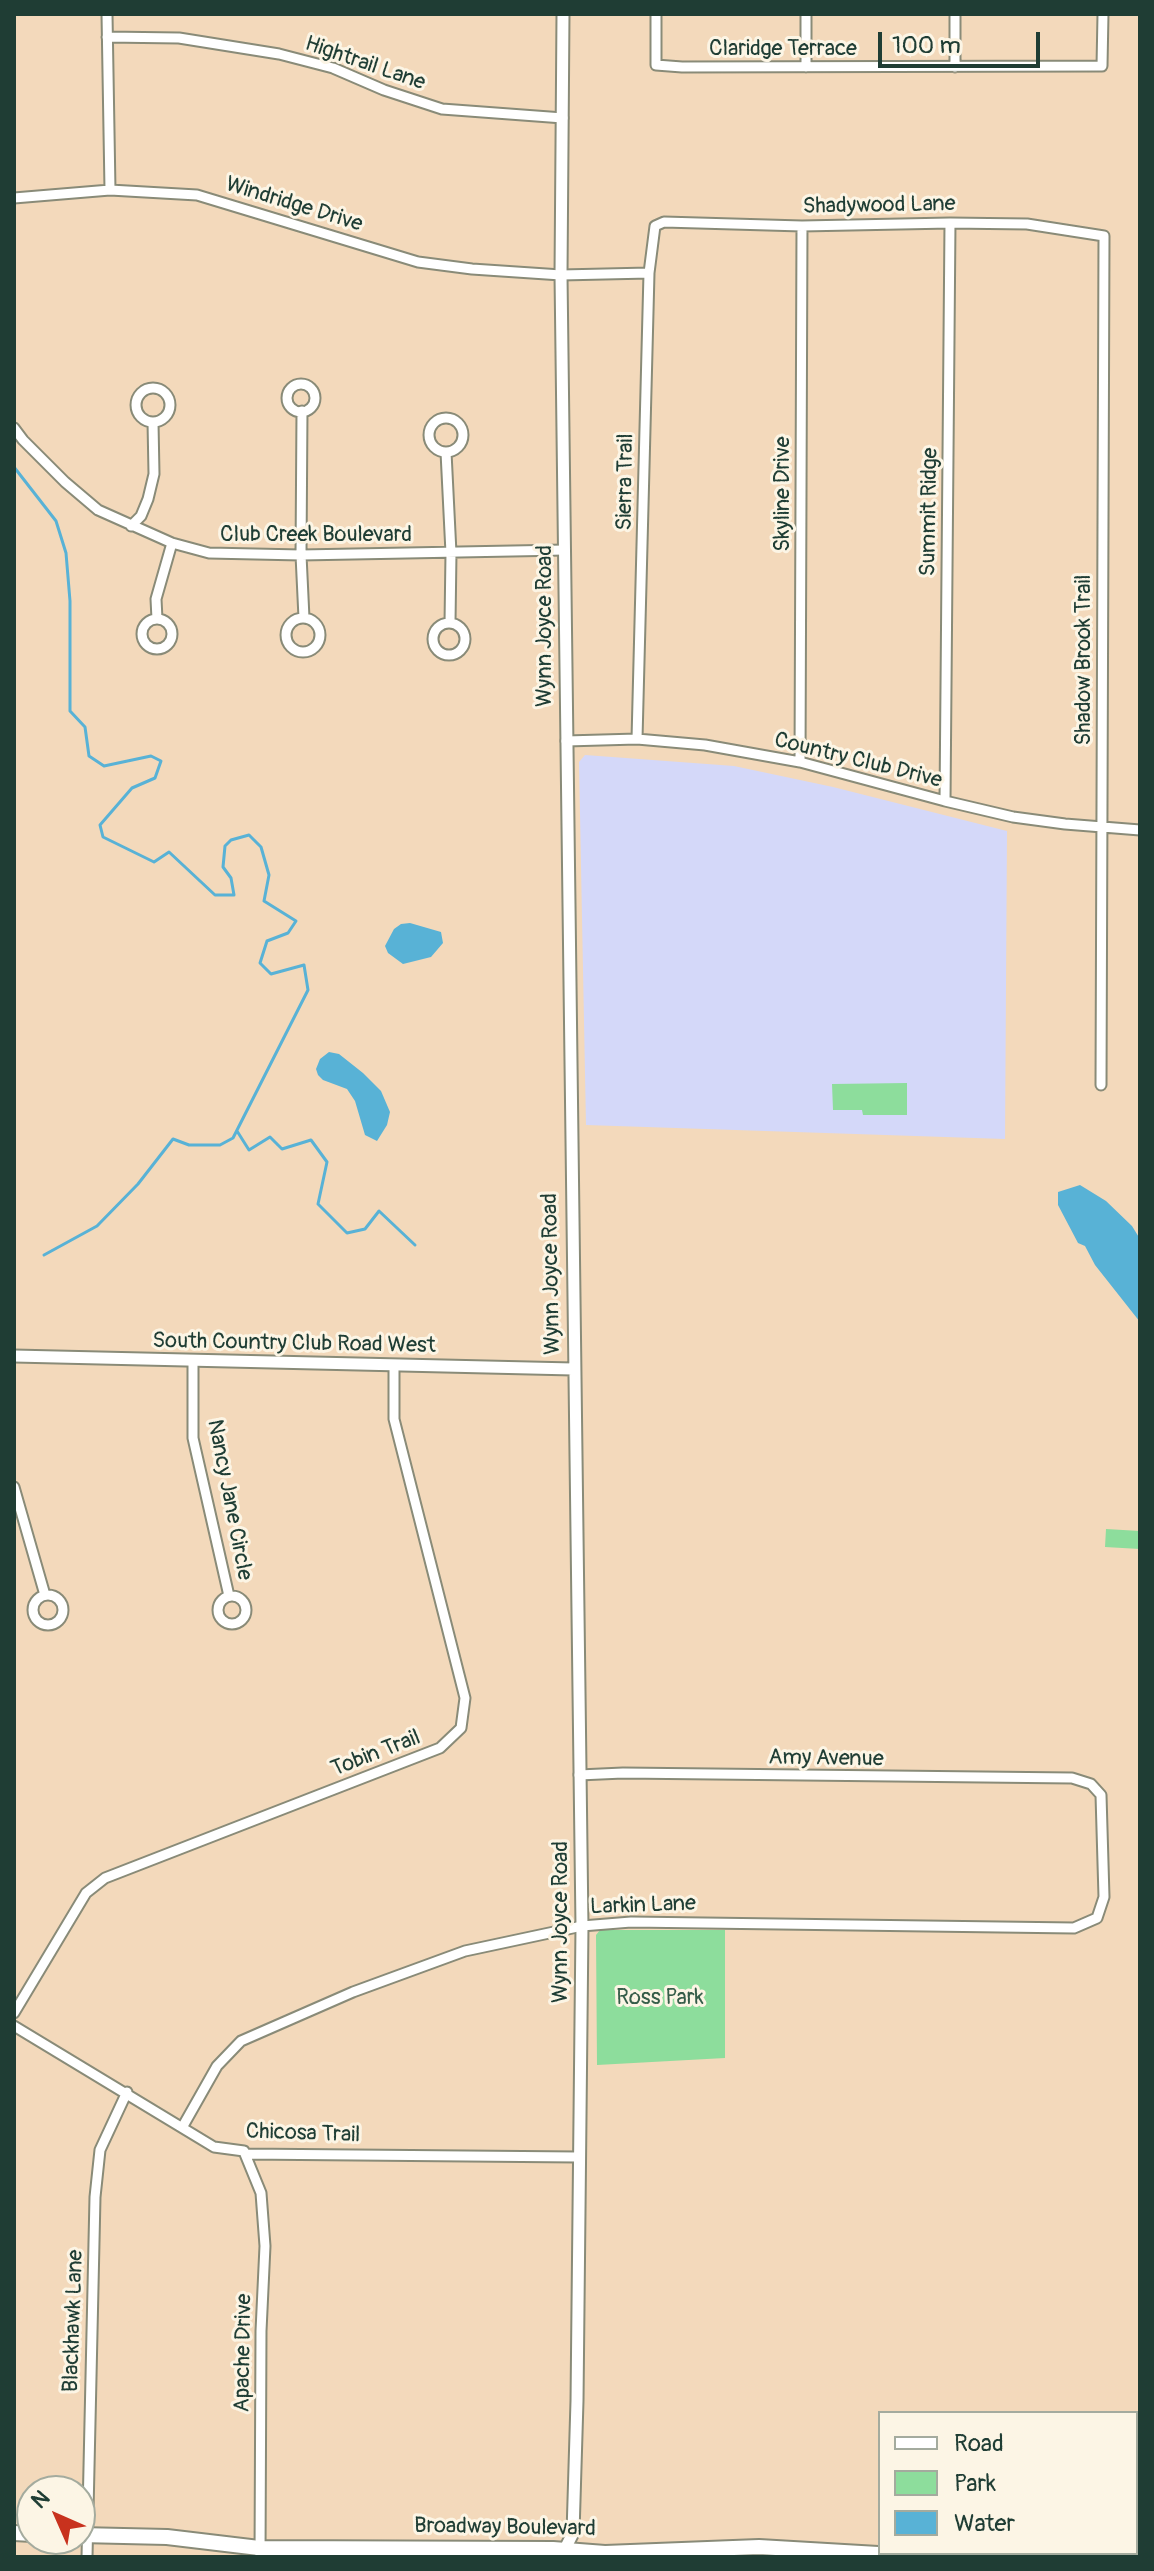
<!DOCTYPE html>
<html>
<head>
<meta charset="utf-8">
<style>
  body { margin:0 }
  #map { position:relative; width:1154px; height:2571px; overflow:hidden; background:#f3d9bb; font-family:Pangolin,sans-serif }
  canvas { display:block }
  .frame { position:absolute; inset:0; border:16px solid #1f3d34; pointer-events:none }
  .legend { position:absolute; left:878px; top:2411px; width:260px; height:144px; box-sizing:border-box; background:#fcf5e5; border:2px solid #a4ab9e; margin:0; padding:10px 14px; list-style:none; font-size:24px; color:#1f3d34 }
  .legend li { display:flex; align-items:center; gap:16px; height:40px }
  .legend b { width:40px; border:2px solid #a4ab9e }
  .north { position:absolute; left:16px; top:2475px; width:80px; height:80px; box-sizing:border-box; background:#fcf5e5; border:2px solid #a4ab9e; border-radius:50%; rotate:315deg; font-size:22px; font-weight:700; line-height:32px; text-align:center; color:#1f3d34 }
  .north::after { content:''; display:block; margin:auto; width:28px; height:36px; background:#c8321e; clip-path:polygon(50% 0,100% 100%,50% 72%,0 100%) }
  .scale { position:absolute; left:878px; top:32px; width:162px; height:36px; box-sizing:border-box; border:4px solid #1f3d34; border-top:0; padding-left:10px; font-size:24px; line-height:28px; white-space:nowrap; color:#1f3d34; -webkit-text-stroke:6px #fcf5e5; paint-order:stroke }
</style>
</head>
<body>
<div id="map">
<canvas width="1154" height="2571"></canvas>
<div class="frame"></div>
<ul class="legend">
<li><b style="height:10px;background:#fff"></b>Road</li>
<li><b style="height:22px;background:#8ddd9c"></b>Park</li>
<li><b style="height:22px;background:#58b2d6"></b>Water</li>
</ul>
<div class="north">N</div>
<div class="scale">100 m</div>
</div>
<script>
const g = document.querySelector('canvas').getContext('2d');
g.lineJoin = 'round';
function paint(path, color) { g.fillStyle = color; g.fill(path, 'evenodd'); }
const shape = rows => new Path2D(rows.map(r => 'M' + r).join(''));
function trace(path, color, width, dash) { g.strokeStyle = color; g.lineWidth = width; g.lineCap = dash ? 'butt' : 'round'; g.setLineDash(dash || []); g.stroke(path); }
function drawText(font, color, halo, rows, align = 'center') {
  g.font = font + ' Pangolin,sans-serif'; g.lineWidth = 6; g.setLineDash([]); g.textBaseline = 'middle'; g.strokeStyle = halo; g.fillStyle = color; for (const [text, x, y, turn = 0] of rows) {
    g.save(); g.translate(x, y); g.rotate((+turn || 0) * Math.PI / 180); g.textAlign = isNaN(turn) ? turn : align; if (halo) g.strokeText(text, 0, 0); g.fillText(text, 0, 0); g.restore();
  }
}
paint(shape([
  [585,755,734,766,833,787,1007,831,1005,1139,586,1125,579,762]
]), '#d4d8f9');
paint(shape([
  [907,1083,907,1115,863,1115,862,1110,833,1110,832,1084],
  [1106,1529,1140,1531,1140,1549,1105,1547],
  [600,1930,725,1930,725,2058,597,2065,596,1935]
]), '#8ddd9c');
paint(shape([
  [410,923,441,932,443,943,431,957,403,964,388,953,385,946,394,929,401,924],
  [329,1052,339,1054,363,1073,381,1091,390,1112,387,1125,377,1141,365,1135,355,1101,347,1089,323,1080,318,1075,316,1069,320,1059],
  [1080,1185,1106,1201,1132,1226,1140,1239,1140,1322,1095,1265,1085,1246,1078,1243,1058,1205,1058,1192]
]), '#58b2d6');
trace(shape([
  [14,467,56,521,66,553,70,601,70,711,85,727,89,756,104,766,151,756,161,761,155,778,132,788,100,825,103,837,154,862,169,852,215,895,234,895,231,878,223,867,225,846,231,840,249,835,261,847,269,875,264,901,296,921,288,933,267,941,260,963,271,974,304,965,308,990,233,1138,220,1145,189,1145,173,1139,138,1184,97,1226,44,1255],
  [237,1131,249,1150,270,1137,282,1149,311,1140,327,1162,318,1204,347,1233,365,1229,379,1211,415,1245]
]), '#58b2d6', 3);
const minor = shape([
  [107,14,110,190],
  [656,14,656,65,682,67,1102,66,1103,14],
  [107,37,179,38,279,54,333,68,384,90,442,109,563,118],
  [806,67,806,14],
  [955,67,955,14],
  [14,198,110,190,197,195,418,262,472,269,561,275,649,273],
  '287 398a14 14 0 1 1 28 0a14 14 0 1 1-28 0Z',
  '136 405a17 17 0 1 1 34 0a17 17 0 1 1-34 0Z',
  [302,411,301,555,304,618],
  '429 435a17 17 0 1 1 34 0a17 17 0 1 1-34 0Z',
  [14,428,23,440,65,482,98,510,172,543,209,553,301,555,565,550],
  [446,452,451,553,450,623],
  [131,526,141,516,148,499,154,474,153,422],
  '286 635a17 17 0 1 1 34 0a17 17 0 1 1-34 0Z',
  '142 634a15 15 0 1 1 30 0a15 15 0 1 1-30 0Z',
  [157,619,156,599,172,543],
  '433 639a16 16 0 1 1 32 0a16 16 0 1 1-32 0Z',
  [637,739,649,273,655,226,664,222,802,226,950,223,1027,224,1104,236,1101,1085],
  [566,741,637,739,705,745,800,762,945,801,1013,817,1065,824,1140,830],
  [800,762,802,226],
  [945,801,950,223],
  [193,1362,193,1438,229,1596],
  [14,1487,45,1595],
  '33 1610a15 15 0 1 1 30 0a15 15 0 1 1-30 0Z',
  '218 1610a14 14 0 1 1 28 0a14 14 0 1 1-28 0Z',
  [14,2013,86,1893,105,1878,440,1748,461,1728,465,1698,394,1419,394,1366],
  [14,2026,214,2147,244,2151,245,2154,577,2157],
  [183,2126,217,2066,241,2041,353,1992,465,1951,582,1926,631,1922,1074,1928,1097,1918,1104,1897,1101,1795,1091,1784,1072,1778,623,1773,579,1775],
  [245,2154,261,2193,265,2246,261,2331,260,2557],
  [87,2557,95,2197,100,2150,127,2092]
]);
const tertiary = shape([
  [563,14,561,275,582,1926,577,2401,573,2533,565,2549],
  [14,1356,573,1369]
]);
const primary = shape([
  [14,2533,32,2534],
  [80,2535,167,2537,259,2548,553,2549,605,2553,759,2547,929,2557]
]);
trace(minor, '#898b78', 13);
trace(tertiary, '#898b78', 15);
trace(primary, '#898b78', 18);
trace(minor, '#fff', 9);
trace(tertiary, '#fff', 11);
trace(primary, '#fff', 14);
drawText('22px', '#1f3d34', '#fcf5e5', [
  ["Claridge Terrace",783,49],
  ["Hightrail Lane",365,64,19],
  ["Windridge Drive",294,205,17],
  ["Shadywood Lane",879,206,-1],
  ["Sierra Trail",626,482,-89],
  ["Skyline Drive",783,494,-90],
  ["Summit Ridge",930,512,-89],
  ["Club Creek Boulevard",316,535],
  ["Wynn Joyce Road",545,626,-90],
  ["Shadow Brook Trail",1084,660,-90],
  ["Country Club Drive",858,761,14],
  ["Wynn Joyce Road",552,1274,-91],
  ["South Country Club Road West",294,1344,1],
  ["Nancy Jane Circle",229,1500,79],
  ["Tobin Trail",376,1754,-21],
  ["Amy Avenue",826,1759,1],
  ["Larkin Lane",643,1906,-2],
  ["Wynn Joyce Road",561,1922,-90],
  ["Chicosa Trail",303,2134,2],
  ["Blackhawk Lane",74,2321,-88],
  ["Apache Drive",244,2353,-89],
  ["Broadway Boulevard",505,2528,1]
]);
drawText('22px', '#355d49', '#fcf5e5', [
  ["Ross Park",660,1998]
]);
</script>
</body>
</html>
